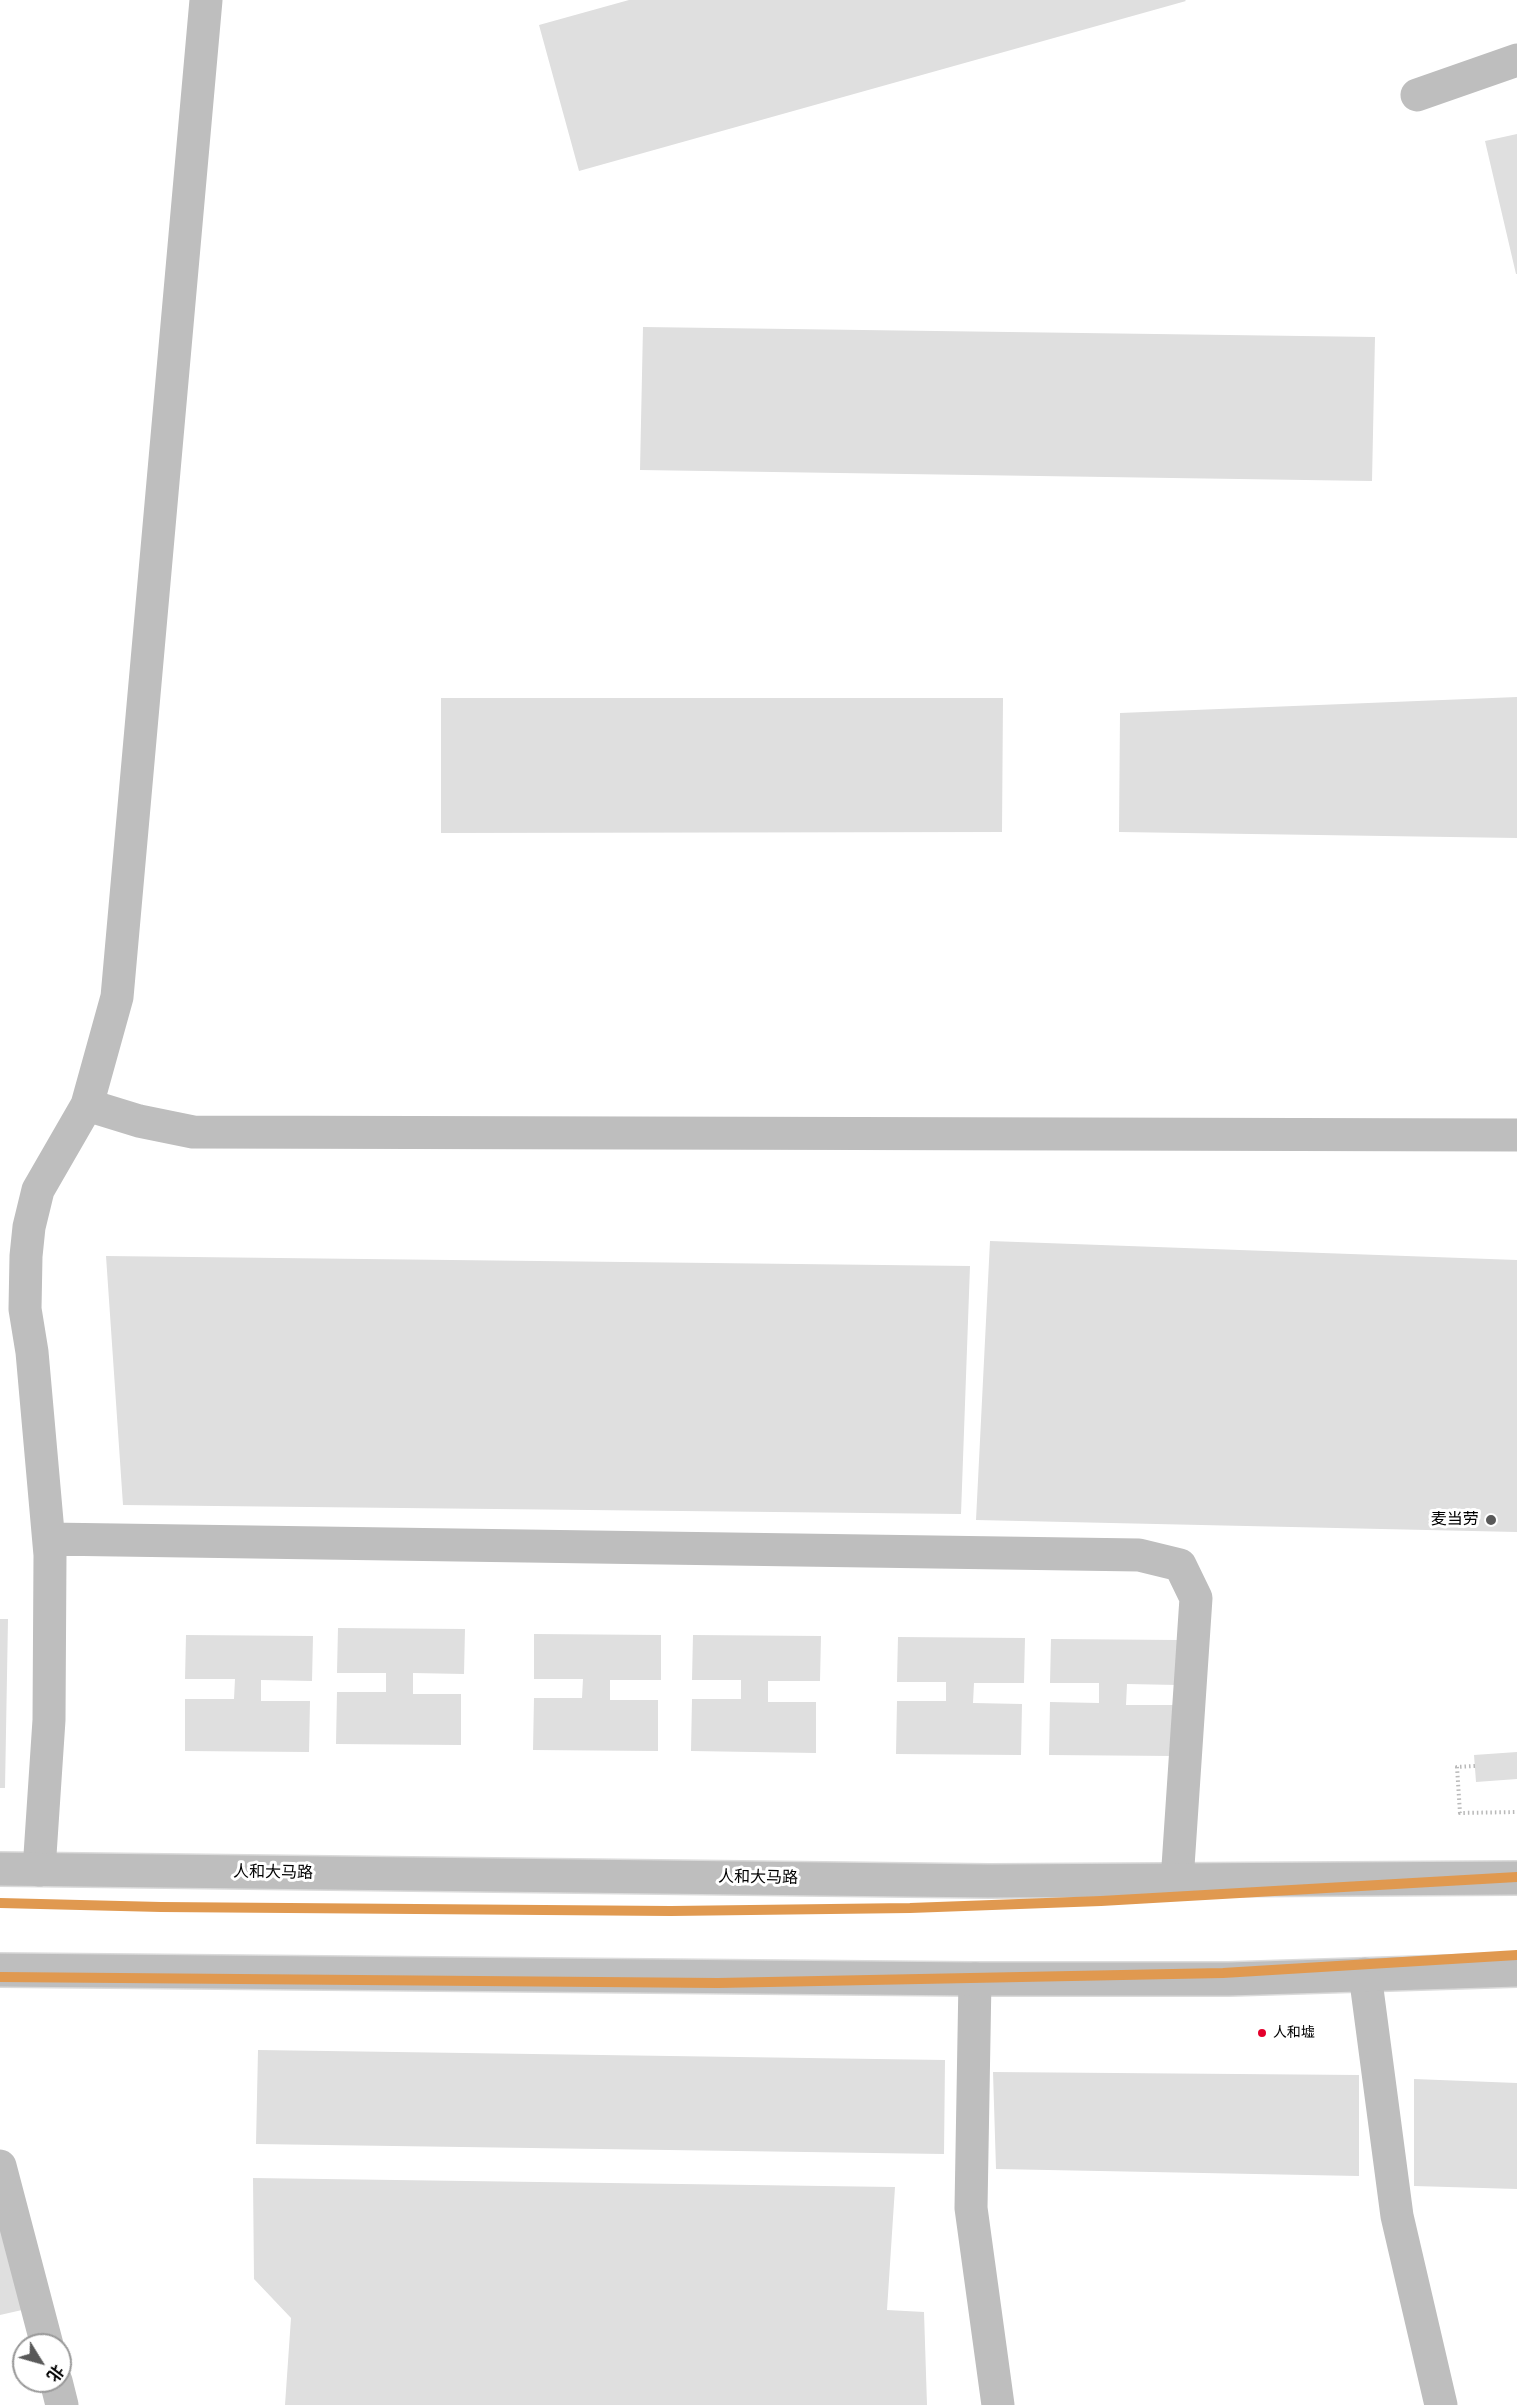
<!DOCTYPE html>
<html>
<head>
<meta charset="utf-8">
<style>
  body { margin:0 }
  #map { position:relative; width:1517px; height:2405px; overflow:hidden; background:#fff; font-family:"DejaVu Sans","Noto Sans SC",sans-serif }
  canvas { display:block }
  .north { position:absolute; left:12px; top:2333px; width:60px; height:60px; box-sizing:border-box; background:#fff; border:2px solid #999; border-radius:50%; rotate:127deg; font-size:16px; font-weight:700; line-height:24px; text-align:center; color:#000 }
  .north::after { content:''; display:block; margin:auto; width:21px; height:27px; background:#595959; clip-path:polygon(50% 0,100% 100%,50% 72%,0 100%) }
</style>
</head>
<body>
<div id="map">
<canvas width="1517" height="2405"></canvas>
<div class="north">北</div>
</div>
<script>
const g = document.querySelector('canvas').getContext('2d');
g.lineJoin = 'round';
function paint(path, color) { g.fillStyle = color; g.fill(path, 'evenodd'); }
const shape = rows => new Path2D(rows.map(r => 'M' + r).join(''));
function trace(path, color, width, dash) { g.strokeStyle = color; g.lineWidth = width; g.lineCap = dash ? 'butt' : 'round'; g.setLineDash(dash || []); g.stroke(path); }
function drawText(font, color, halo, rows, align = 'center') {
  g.font = font + ' "DejaVu Sans","Noto Sans SC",sans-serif'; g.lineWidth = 6; g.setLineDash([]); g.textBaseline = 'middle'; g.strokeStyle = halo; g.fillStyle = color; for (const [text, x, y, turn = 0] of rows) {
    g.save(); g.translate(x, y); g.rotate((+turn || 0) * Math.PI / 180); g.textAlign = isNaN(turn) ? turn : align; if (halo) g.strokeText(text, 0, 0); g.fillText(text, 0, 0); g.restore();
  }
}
paint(shape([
  [629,0,1185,0,1186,1,579,171,539,25],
  [1517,134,1517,274,1516,274,1485,141],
  [643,327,1375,337,1372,481,640,470],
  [1517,697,1517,838,1119,832,1120,713],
  [441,698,1003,698,1002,832,441,833],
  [990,1241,1517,1260,1517,1532,976,1520],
  [106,1256,970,1266,961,1514,123,1505],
  [0,1619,8,1619,5,1788,0,1788],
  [338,1628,465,1629,464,1674,413,1673,413,1694,461,1694,461,1745,336,1744,337,1692,386,1692,386,1673,337,1673],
  [534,1634,661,1635,661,1680,610,1680,610,1700,658,1700,658,1751,533,1750,534,1698,582,1698,583,1679,534,1679],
  [186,1635,313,1636,312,1681,261,1680,261,1701,310,1701,309,1752,185,1751,185,1699,234,1699,235,1679,185,1679],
  [693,1635,821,1636,820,1681,768,1681,768,1702,816,1702,816,1753,691,1751,692,1699,741,1699,741,1680,692,1680],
  [898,1637,1025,1638,1024,1683,974,1683,973,1703,1022,1704,1021,1755,896,1754,897,1701,946,1701,946,1682,897,1682],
  [1051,1639,1178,1640,1178,1685,1127,1684,1126,1705,1174,1705,1174,1756,1049,1755,1050,1702,1099,1703,1099,1683,1050,1683],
  [1517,1752,1517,1779,1476,1782,1474,1755],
  [258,2050,945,2060,944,2154,256,2144],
  [993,2072,1359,2075,1359,2176,996,2169],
  [1414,2079,1517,2083,1517,2189,1414,2186],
  [253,2178,895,2187,887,2310,924,2312,927,2405,285,2405,291,2318,254,2279],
  [0,2227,22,2310,0,2315]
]), '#dfdfdf');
const highway = shape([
  [0,1869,989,1881,1517,1878],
  [0,1970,975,1979,1229,1979,1517,1970]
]);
trace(highway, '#dbdbdb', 36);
trace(shape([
  [1475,1766,1457,1767,1460,1813,1517,1812]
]), '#b9b9b9', 4, [1.5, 3]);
trace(shape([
  [1417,95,1517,60],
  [87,1105,139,1121,193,1132,1517,1135],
  [49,1539,1139,1555,1180,1565,1196,1598,1177,1881],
  [39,1870,49,1720,50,1555,32,1352,25,1309,26,1256,29,1227,38,1190,87,1105,117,997,206,0],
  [1365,1974,1397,2216,1441,2405],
  [975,1979,971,2208,998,2405],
  [0,2166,47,2345],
  [56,2381,62,2405]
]), '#bebebe', 33);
trace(highway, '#bebebe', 33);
trace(shape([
  [0,1903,161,1907,671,1911,910,1908,1101,1901,1517,1877],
  [0,1977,718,1983,1223,1973,1517,1955]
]), '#e09950', 10);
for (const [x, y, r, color] of [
  [1491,1520,6,"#595959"],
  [1262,2033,5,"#e4002b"]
]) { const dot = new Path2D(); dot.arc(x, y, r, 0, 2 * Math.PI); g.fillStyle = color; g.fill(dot); trace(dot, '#fff', 2); }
drawText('14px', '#000', '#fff', [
  ["人和墟",1273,2033]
], 'left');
drawText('16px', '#000', '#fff', [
  ["麦当劳",1479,1520]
], 'right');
drawText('16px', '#000', '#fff', [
  ["人和大马路",273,1873,1],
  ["人和大马路",758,1878,1]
]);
</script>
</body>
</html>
